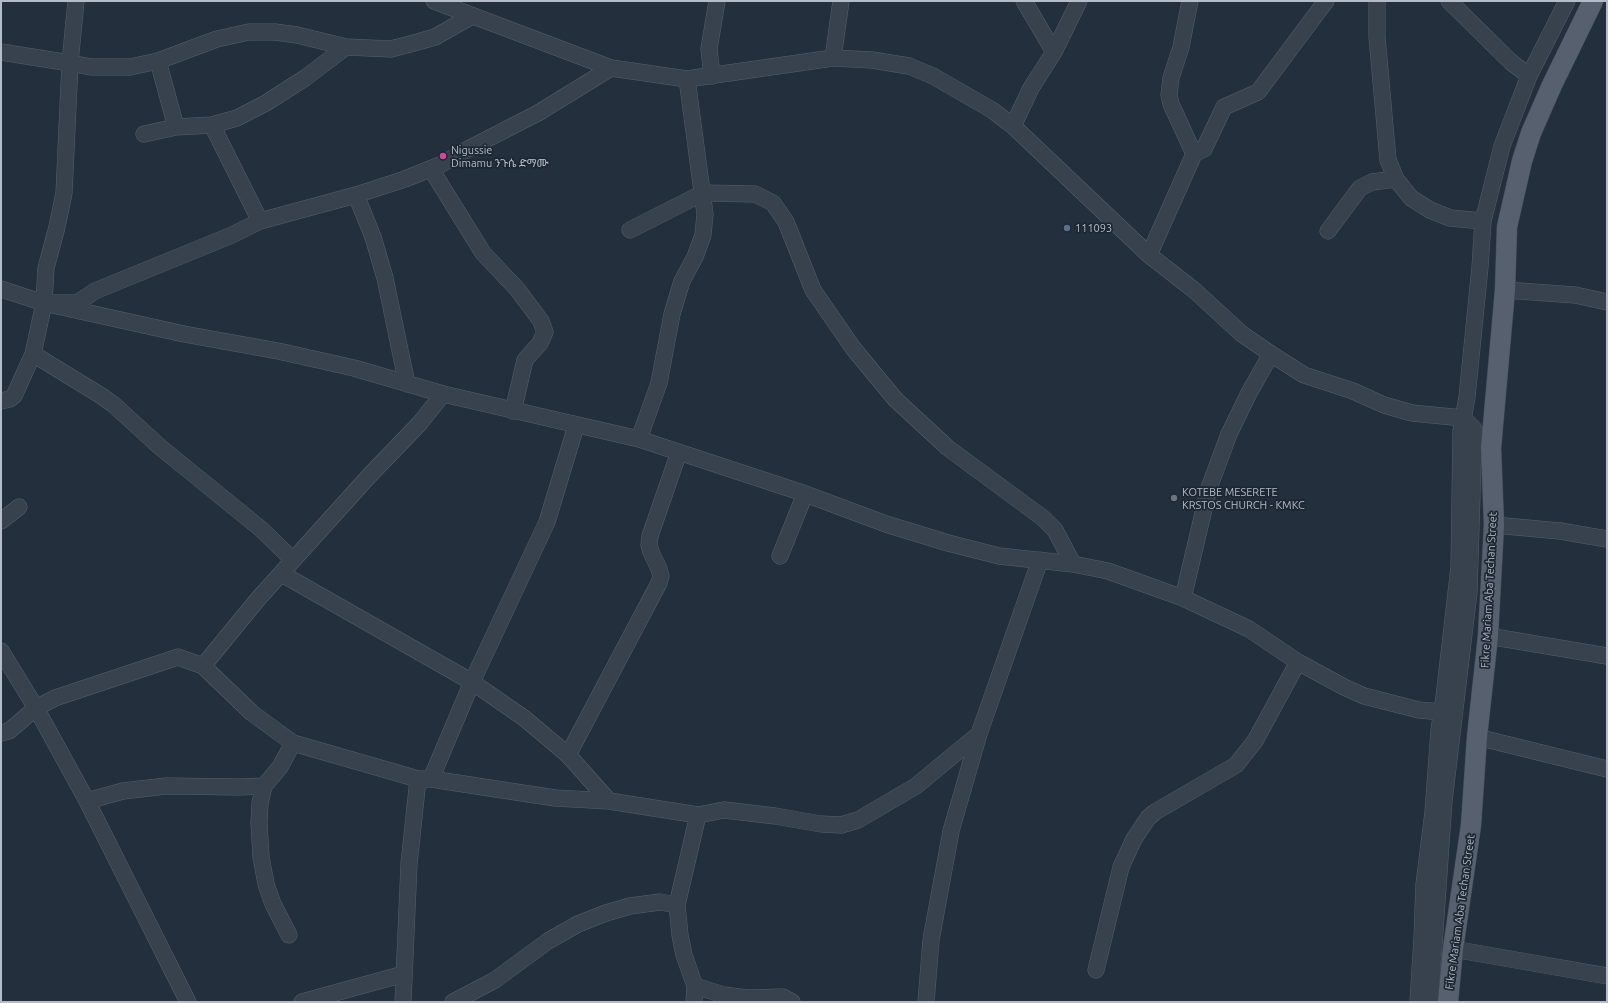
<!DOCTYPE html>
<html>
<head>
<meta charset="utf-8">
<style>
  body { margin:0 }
  #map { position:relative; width:1608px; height:1003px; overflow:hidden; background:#242f3e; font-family:Ubuntu,sans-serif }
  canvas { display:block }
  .frame { position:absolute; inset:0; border:2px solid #b4bcc9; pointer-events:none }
</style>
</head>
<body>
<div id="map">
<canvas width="1608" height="1003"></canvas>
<div class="frame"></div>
</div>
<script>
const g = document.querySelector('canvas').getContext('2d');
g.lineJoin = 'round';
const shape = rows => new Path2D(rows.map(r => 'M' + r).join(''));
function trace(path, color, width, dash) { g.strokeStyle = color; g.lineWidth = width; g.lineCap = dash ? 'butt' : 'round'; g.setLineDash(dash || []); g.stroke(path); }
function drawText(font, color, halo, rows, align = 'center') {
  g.font = font + ' Ubuntu,"Noto Sans Ethiopic",sans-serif'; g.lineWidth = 3.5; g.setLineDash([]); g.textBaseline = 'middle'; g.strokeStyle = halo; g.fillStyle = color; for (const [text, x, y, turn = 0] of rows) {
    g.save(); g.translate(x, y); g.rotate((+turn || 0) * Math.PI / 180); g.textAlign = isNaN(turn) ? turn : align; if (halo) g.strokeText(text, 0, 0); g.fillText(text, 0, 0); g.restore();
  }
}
const minor = shape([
  [434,1,611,68,687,79,833,58,872,60,909,66,933,76,992,110,1013,126,1149,255,1194,290,1242,334,1271,354,1304,375,1353,391,1384,405,1412,413,1463,418,1474,429,1469,592,1444,801,1430,1002],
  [1190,1,1181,47,1171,78,1169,95,1171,104,1194,154],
  [1377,1,1377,37,1388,160,1396,179,1411,198,1430,210,1450,218,1483,221],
  [1449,1,1511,62,1529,76],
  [1,52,70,63,76,1],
  [1054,52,1079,1],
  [833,58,841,1],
  [712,76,709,49,717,1],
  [212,125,237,118,266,103,305,78,346,47,391,49,414,43,435,37,472,16],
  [1013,126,1031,88,1054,52,1024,1],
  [176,127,212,125,260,221],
  [144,134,176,127,158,61],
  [431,169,483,253,517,289,541,321,545,332,540,343,525,360,513,411],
  [356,195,373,237,385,278,407,384],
  [630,230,703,193,755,194,773,203,786,222,813,290,853,348,895,399,948,448,1043,518,1055,530,1073,564],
  [1328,231,1360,188,1372,182,1396,179],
  [1149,255,1194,154,1204,149,1224,107,1258,92,1326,1],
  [1,289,44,303,184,334,278,351,354,368,443,394,639,439,800,492,886,524,948,543,999,556,1073,564,1108,571,1183,598,1249,629,1298,662,1344,687,1364,696,1419,710,1454,713],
  [1505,290,1575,295,1607,302],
  [44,303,46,268,57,227,64,193,70,63,91,67,130,67,158,61,217,39,249,32,275,32,297,35,346,47],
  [1,401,10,399,14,396,33,354],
  [639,439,659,383,672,314,682,281,695,257,703,235,705,214,687,79],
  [1,521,19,507],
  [1494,525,1560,531,1607,539],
  [780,556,805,494],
  [293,560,261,529,160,447,114,405,100,395,33,354,44,303,77,303,95,291,232,235,260,221,356,195,405,179,440,165,466,150,538,113,611,68],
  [282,574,472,682,524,718,568,755,609,801],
  [1183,598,1209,488,1229,434,1249,393,1271,354],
  [1488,636,1607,656],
  [1,651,36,708,87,801,188,1002],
  [203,666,258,599,369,476,420,423,443,394],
  [1,733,9,731,36,708,55,698,178,657,203,666,252,713,293,743,418,779,431,779,555,798,609,801,698,815],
  [1477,737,1607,769],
  [568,755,659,583,661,576,659,569,651,552,649,545,650,536,679,452],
  [431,779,472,682,547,522,576,426],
  [87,801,123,791,166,786,239,787,264,786],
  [677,905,680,935,684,955,695,986,694,1002],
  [289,935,273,904,266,884,261,857,259,823,260,803,264,786,280,767,293,743],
  [1453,949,1607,976],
  [1096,970,1121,867,1134,839,1148,818,1155,812,1236,765,1255,741,1298,662],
  [695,986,724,995,747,998,783,997,792,1002],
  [302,1002,404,974],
  [403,1002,409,864,418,779],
  [453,1002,495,980,548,941,578,924,606,913,630,906,660,902,677,905,698,815,724,810,775,816,821,824,841,825,858,820,916,786,979,734,1040,560],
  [926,1002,931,940,951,831,979,734],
  [1418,1002,1422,938,1424,884,1433,812,1439,730,1444,697,1459,567,1461,431,1467,397,1480,267,1483,221,1502,146,1529,76,1567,1]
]);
const major = shape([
  [1448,1002,1453,949,1471,825,1477,737,1488,636,1494,525,1491,448,1505,290,1507,227,1522,161,1531,133,1552,85,1593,1]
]);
trace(minor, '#565f6c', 17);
trace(major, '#414a57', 21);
trace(minor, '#38414e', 16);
trace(major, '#56606e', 20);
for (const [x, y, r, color] of [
  [443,156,4,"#d1479c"],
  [1067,228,4,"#5c6f8a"],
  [1174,498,4,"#6b7280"]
]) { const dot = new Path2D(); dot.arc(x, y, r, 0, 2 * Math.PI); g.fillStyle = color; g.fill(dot); trace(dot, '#1d2633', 1.5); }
drawText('11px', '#b4bcc9', '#1d2633', [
  ["Nigussie",451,150],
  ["Dimamu ንጉሴ ድማሙ",451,163],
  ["111093",1075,228],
  ["KOTEBE MESERETE",1182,492],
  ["KRSTOS CHURCH - KMKC",1182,505]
], 'left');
drawText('11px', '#b4bcc9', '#1d2633', [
  ["Fikre Mariam Aba Techan Street",1489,590,-87],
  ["Fikre Mariam Aba Techan Street",1460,912,-82]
]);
</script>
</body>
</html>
